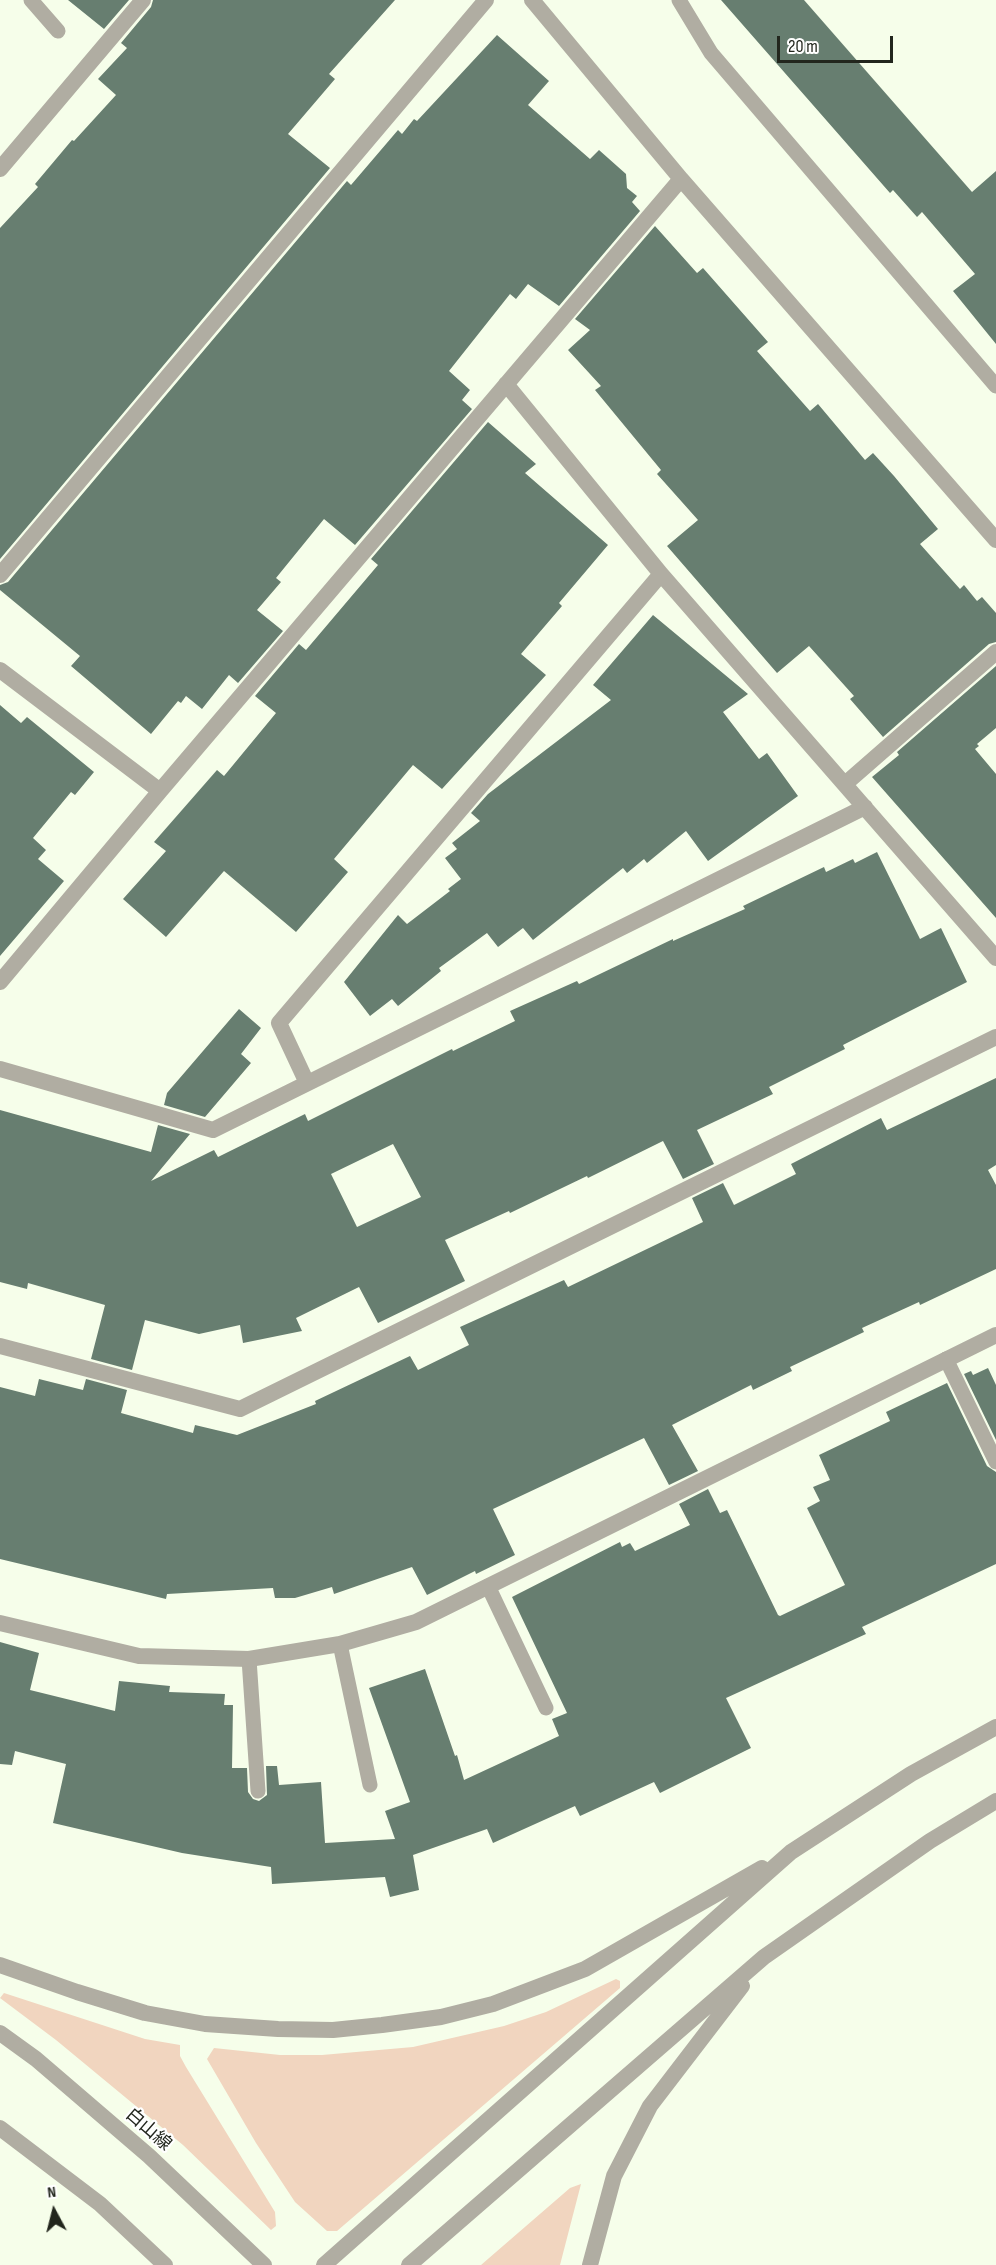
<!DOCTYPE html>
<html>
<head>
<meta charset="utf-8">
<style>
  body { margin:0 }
  #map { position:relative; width:996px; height:2265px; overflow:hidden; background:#f6feea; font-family:"Sofia Sans Condensed",sans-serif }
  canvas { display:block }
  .north { position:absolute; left:24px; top:2181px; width:60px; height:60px; -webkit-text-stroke:4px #fff; paint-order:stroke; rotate:353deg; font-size:16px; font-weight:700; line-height:24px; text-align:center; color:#22261d }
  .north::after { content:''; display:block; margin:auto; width:21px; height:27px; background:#22261d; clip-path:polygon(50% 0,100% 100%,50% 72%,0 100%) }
  .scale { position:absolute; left:777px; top:36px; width:116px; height:27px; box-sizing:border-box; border:3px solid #22261d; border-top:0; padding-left:8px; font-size:18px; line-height:21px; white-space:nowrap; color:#22261d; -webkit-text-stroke:4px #fff; paint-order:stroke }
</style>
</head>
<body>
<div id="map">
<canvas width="996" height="2265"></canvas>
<div class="north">N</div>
<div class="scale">20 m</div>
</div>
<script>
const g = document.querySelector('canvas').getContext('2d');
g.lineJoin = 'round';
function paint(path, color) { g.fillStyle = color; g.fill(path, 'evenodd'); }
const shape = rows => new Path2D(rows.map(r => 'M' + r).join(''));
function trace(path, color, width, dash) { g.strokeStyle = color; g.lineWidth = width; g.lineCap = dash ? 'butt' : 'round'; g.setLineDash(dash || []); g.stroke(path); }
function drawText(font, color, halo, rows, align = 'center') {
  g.font = font + ' "Sofia Sans Condensed","Noto Sans JP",sans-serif'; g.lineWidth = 4.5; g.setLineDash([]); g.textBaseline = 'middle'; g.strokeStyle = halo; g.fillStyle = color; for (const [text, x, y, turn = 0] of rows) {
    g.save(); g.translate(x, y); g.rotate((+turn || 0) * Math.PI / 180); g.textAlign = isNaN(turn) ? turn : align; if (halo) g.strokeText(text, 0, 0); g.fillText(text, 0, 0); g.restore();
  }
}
paint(shape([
  [616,1979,620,1981,620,1988,337,2231,327,2231,295,2202,256,2143,207,2059,214,2048,280,2055,322,2055,413,2047,504,2026,546,2012],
  [4,1993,145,2039,180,2045,180,2056,186,2067,275,2212,276,2226,271,2230,183,2145,56,2040,0,1998],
  [581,2184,560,2265,481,2265,570,2188]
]), '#f1d5bf');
paint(shape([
  [68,0,129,0,104,29],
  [153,0,395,0,329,74,335,79,288,134,330,168,0,559,0,228,38,187,35,184,72,140,74,141,116,95,98,79,127,48,121,43,151,7],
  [721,0,804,0,972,192,996,171,996,344,953,291,975,274,922,212,917,217,893,190,890,193],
  [497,35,549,81,528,105,590,159,599,150,626,174,627,188,637,196,632,202,640,211,559,306,528,284,516,299,510,294,449,371,470,390,462,400,472,409,355,545,324,519,276,578,281,582,257,610,283,631,238,683,229,675,202,709,186,696,181,703,178,701,151,734,71,666,80,656,0,590,0,585,8,582,347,181,351,185,398,130,402,134,414,119,417,121],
  [655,226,697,273,703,268,768,342,757,351,810,411,818,404,865,460,873,453,894,476,938,529,920,544,960,589,964,585,977,601,982,597,996,613,996,642,989,644,883,737,850,699,854,696,809,646,777,673,667,546,698,520,657,474,661,470,595,390,601,386,568,350,590,330,575,319],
  [488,422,536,464,525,473,608,545,559,603,562,606,521,654,546,675,442,789,413,765,334,859,348,872,296,932,224,871,166,937,123,899,166,851,154,842,217,770,224,776,276,713,255,696,299,644,306,650,378,565,371,559],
  [653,615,748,694,723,712,759,759,767,753,798,796,708,861,686,831,647,863,644,859,627,873,623,868,533,940,523,928,498,947,487,933,439,968,441,971,398,1006,392,999,370,1016,344,982,398,915,407,924,450,891,448,889,461,879,445,858,457,849,452,843,480,821,471,813,488,794,611,700,593,685],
  [996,666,996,728,977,744,979,746,975,749,996,774,996,918,872,777,899,755,897,752],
  [0,705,21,723,27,717,94,772,75,795,71,792,33,838,46,850,38,859,64,881,0,956],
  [877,852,920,939,941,928,967,982,843,1045,845,1049,769,1087,773,1094,697,1130,714,1164,683,1179,663,1141,588,1178,587,1176,510,1213,509,1211,445,1240,465,1281,378,1323,359,1287,296,1318,302,1331,243,1343,240,1325,199,1334,145,1320,132,1370,91,1359,105,1305,28,1283,27,1289,0,1282,0,1110,151,1152,158,1125,190,1134,151,1181,214,1150,218,1157,305,1114,308,1121,452,1049,453,1051,515,1021,510,1011,577,981,579,984,673,939,673,941,745,909,743,906,824,867,826,872,853,859,855,863],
  [393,1144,421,1197,357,1227,331,1174],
  [239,1009,261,1028,241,1054,251,1063,205,1117,164,1105,167,1093],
  [996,1078,996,1165,988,1170,996,1185,996,1269,920,1305,919,1302,862,1328,864,1332,790,1367,792,1371,753,1390,751,1385,672,1425,698,1471,669,1485,644,1438,493,1509,515,1555,476,1574,475,1571,427,1595,412,1567,334,1594,332,1587,295,1598,275,1598,273,1588,167,1594,166,1599,0,1559,0,1387,35,1396,39,1379,83,1390,86,1379,127,1390,121,1413,193,1433,195,1425,237,1435,316,1404,315,1401,410,1356,418,1370,469,1345,460,1327,564,1280,568,1287,703,1222,692,1198,723,1183,734,1205,796,1174,791,1164,881,1118,887,1130],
  [988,1368,996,1385,996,1440,964,1374,971,1371,973,1375],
  [947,1383,987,1466,996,1472,996,1564,862,1627,866,1634,726,1698,751,1748,660,1793,654,1782,580,1816,575,1806,493,1843,487,1829,413,1855,419,1890,390,1897,385,1877,272,1884,271,1867,182,1853,53,1823,66,1764,15,1751,12,1765,0,1764,0,1642,39,1653,30,1690,115,1711,119,1681,170,1686,169,1692,225,1694,224,1705,233,1705,232,1768,247,1768,248,1792,253,1799,259,1801,267,1795,266,1766,277,1766,279,1785,321,1782,325,1843,395,1839,385,1811,410,1802,369,1688,425,1669,455,1756,457,1755,464,1780,559,1736,552,1719,567,1713,512,1597,620,1542,622,1547,630,1543,635,1551,690,1525,679,1504,708,1489,720,1513,727,1510,778,1615,780,1616,845,1585,807,1508,820,1501,813,1487,830,1480,819,1455,890,1421,886,1412]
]), '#677e70');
trace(shape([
  [31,0,58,31],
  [679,0,711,53,996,386],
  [946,1359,996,1462],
  [488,1586,546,1708],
  [340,1644,370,1785],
  [249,1659,258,1791]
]), '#b0ada2', 15);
trace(shape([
  [532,0,681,179,996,540],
  [0,169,143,0],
  [506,384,661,574,996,958],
  [0,575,486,0],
  [0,670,160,791],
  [845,784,996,652],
  [0,982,160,791,681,179],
  [0,1069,213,1130,865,807],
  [307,1083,279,1023,661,574],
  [0,1346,240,1409,996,1037],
  [0,1623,139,1656,249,1659,340,1644,416,1622,996,1335]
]), '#b0ada2', 16);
trace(shape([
  [0,1965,77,1992,145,2013,205,2024,278,2029,333,2030,382,2025,441,2017,493,2004,585,1969,762,1868],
  [0,2033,36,2059,149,2156,264,2265],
  [0,2128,100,2204,165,2265],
  [324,2265,791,1852,911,1774,996,1727],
  [409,2265,764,1957,930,1841,996,1801],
  [590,2265,614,2176,650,2106,742,1986]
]), '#b0ada2', 16);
drawText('18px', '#22261d', '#fff', [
  ["白山線",148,2130,41]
]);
</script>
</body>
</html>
